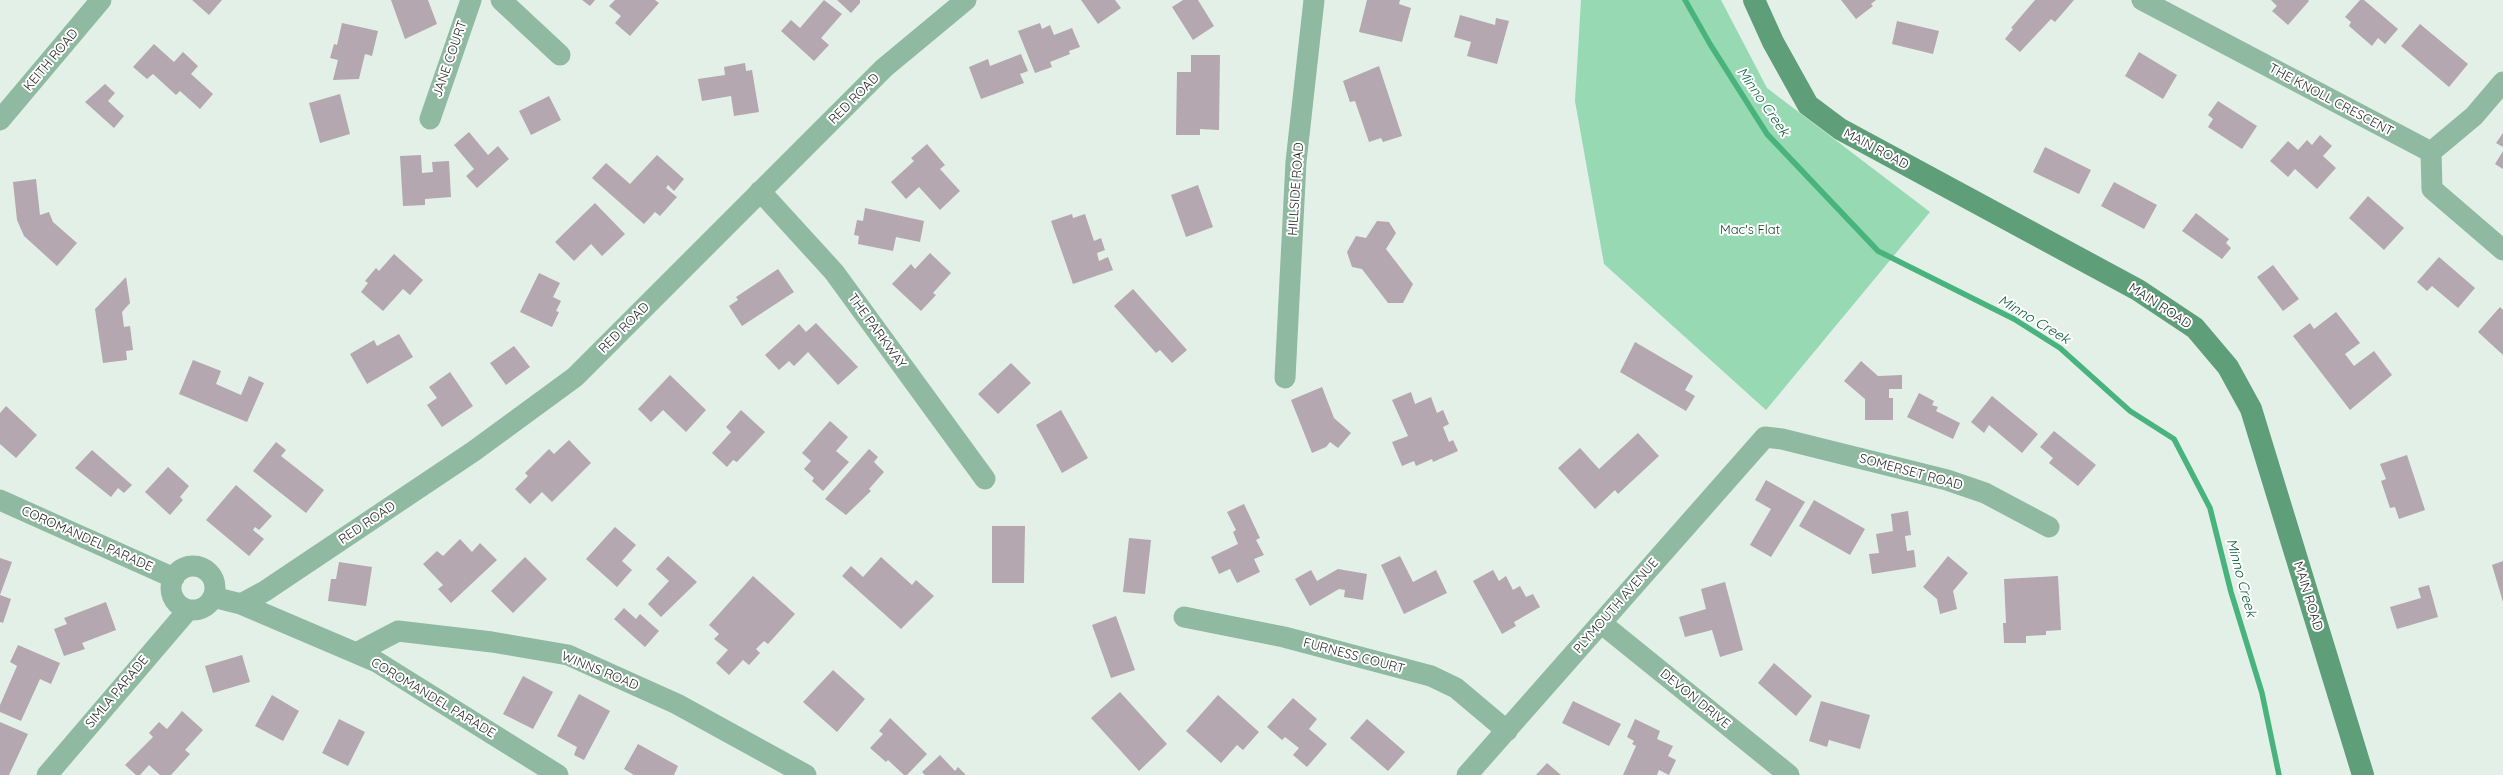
<!DOCTYPE html>
<html>
<head>
<meta charset="utf-8">
<style>
  body { margin:0 }
  canvas { display:block; background:#e2f0e7 }
</style>
</head>
<body>
<canvas width="2503" height="775"></canvas>
<script>
const g = document.querySelector('canvas').getContext('2d');
g.lineJoin = 'round';
function paint(path, color) { g.fillStyle = color; g.fill(path, 'evenodd'); }
const shape = rows => new Path2D(rows.map(r => 'M' + r).join(''));
function trace(path, color, width, dash) { g.strokeStyle = color; g.lineWidth = width; g.lineCap = dash ? 'butt' : 'round'; g.setLineDash(dash || []); g.stroke(path); }
function drawText(font, color, halo, rows, align = 'center') {
  g.font = font + ' Quicksand,sans-serif'; g.lineWidth = 4; g.setLineDash([]); g.textBaseline = 'middle'; g.strokeStyle = halo; g.fillStyle = color; for (const [text, x, y, turn = 0] of rows) {
    g.save(); g.translate(x, y); g.rotate((+turn || 0) * Math.PI / 180); g.textAlign = isNaN(turn) ? turn : align; if (halo) g.strokeText(text, 0, 0); g.fillText(text, 0, 0); g.restore();
  }
}
paint(shape([
  [1581,0,1721,0,1767,88,1930,212,1766,410,1604,264,1575,101]
]), '#97d9b2');
trace(shape([
  [1685,0,1710,44,1767,134,1878,251,2014,319,2060,348,2130,411,2174,439,2210,508,2231,592,2262,693,2279,775]
]), '#48b37d', 5.5);
paint(shape([
  [192,0,222,0,209,15],
  [391,0,428,0,437,24,405,39],
  [582,0,595,0,590,6],
  [615,0,655,0,659,3,630,36,615,23,621,16,609,6],
  [824,0,842,14,821,38,829,45,814,61,781,31,791,20,800,28],
  [837,0,860,0,860,3,851,13],
  [1081,0,1115,0,1121,8,1098,24],
  [1183,0,1198,0,1214,26,1193,40,1172,7],
  [1367,0,1400,0,1399,4,1411,8,1402,42,1359,32],
  [1841,0,1876,0,1871,4,1873,6,1856,19],
  [2035,0,2074,0,2055,22,2051,19,2020,52,2005,39,2013,29,2011,28],
  [2271,0,2308,0,2309,1,2288,25,2272,11,2277,6],
  [2360,0,2364,0,2398,29,2385,44,2378,38,2372,46,2349,26,2351,22,2345,17],
  [1460,15,1495,25,1496,18,1509,21,1497,64,1467,56,1471,42,1454,37],
  [1897,21,1939,31,1933,54,1892,44],
  [342,23,378,31,372,56,365,54,359,79,333,80,338,60,330,58,334,44,337,45],
  [1040,23,1042,29,1050,25,1054,35,1072,28,1080,47,1069,51,1070,54,1050,62,1052,67,1035,73,1018,31],
  [2420,24,2468,64,2449,87,2401,46],
  [154,44,174,62,183,52,198,66,191,74,213,94,200,109,180,91,176,95,153,74,147,79,133,67],
  [2139,52,2177,75,2163,99,2125,76],
  [1021,54,1028,71,1020,74,1024,83,981,99,969,67,988,59,990,66],
  [1191,55,1220,55,1219,130,1200,129,1200,135,1176,135,1177,72,1191,72],
  [745,63,746,71,752,70,759,112,734,116,731,96,702,101,698,79,725,75,724,67],
  [1379,66,1402,136,1383,142,1381,138,1369,142,1355,101,1350,102,1343,81],
  [105,84,115,93,108,101,124,116,114,128,85,102],
  [340,94,350,134,320,143,309,103],
  [549,96,561,120,531,135,519,111],
  [2218,101,2257,126,2242,149,2208,127,2213,119,2208,115],
  [469,132,488,155,498,146,509,159,477,188,466,176,474,169,454,145],
  [2503,133,2503,147,2496,143],
  [2320,135,2332,146,2323,156,2336,168,2317,189,2295,169,2288,177,2270,161,2288,141,2298,150,2307,140,2312,145],
  [927,144,945,165,940,169,960,191,940,210,919,187,906,199,891,182,914,161,911,158],
  [2045,147,2091,170,2079,194,2033,172],
  [2503,151,2503,169,2495,164],
  [421,155,422,173,433,172,432,162,449,161,451,197,425,199,425,205,403,206,400,156],
  [657,155,684,179,674,191,668,185,666,188,677,197,660,216,655,212,644,224,592,178,606,163,630,184],
  [36,179,40,215,49,212,53,222,77,243,57,266,24,236,17,220,13,182],
  [2114,182,2157,205,2144,229,2101,206],
  [1198,185,1213,227,1186,237,1171,195],
  [2368,196,2404,228,2384,250,2349,218],
  [595,203,625,234,602,256,591,244,574,261,555,242],
  [865,208,924,221,920,242,896,237,893,251,858,244,859,236,854,235,857,220,863,221],
  [2196,213,2229,239,2226,243,2231,248,2222,259,2182,231],
  [1072,214,1073,218,1085,214,1094,241,1101,238,1105,250,1097,253,1099,261,1108,257,1113,270,1073,284,1051,221],
  [1377,221,1389,222,1396,233,1386,249,1413,284,1403,303,1388,303,1362,269,1352,267,1347,252,1356,236,1366,238],
  [930,253,951,273,933,293,936,295,921,311,892,284,911,264,915,269],
  [394,254,423,280,410,295,403,289,383,311,361,292,368,283,365,281,376,268,379,271],
  [2439,257,2475,288,2458,308,2432,286,2427,291,2417,282],
  [2273,265,2299,299,2283,311,2257,277],
  [778,269,794,292,742,326,729,306,738,300,736,297],
  [539,273,560,283,553,297,561,301,556,311,559,312,552,327,520,312],
  [126,277,130,303,122,312,124,327,130,326,133,350,126,351,127,360,103,363,95,309],
  [1133,289,1187,350,1172,363,1160,350,1156,353,1114,306],
  [2500,307,2503,310,2503,355,2478,332],
  [2336,312,2360,343,2345,354,2354,366,2374,351,2392,375,2350,410,2293,336,2310,323,2314,329],
  [816,323,858,367,838,385,808,352,794,366,789,361,779,370,765,355,799,324,806,332],
  [399,334,413,357,367,384,350,354,374,340,377,346],
  [1635,342,1693,376,1685,390,1695,396,1686,411,1620,372],
  [514,346,530,367,506,385,490,363],
  [193,360,221,371,216,384,241,395,249,376,264,383,247,422,179,394],
  [1861,361,1878,376,1902,375,1902,389,1889,389,1889,398,1893,398,1893,420,1865,420,1865,399,1844,381],
  [1011,363,1031,383,998,414,978,394],
  [450,372,473,406,442,427,427,405,437,398,429,387],
  [670,375,706,410,686,432,663,410,651,422,638,409],
  [1322,387,1334,418,1351,433,1338,448,1330,442,1326,447,1312,453,1291,400],
  [1411,392,1415,404,1431,397,1437,413,1443,410,1449,424,1443,427,1449,442,1453,440,1458,451,1433,462,1432,459,1416,466,1414,461,1402,466,1392,442,1408,436,1392,400],
  [1919,393,1934,401,1932,405,1938,407,1936,411,1960,423,1953,439,1907,417],
  [1992,396,2038,434,2022,453,1989,425,1984,433,1971,422],
  [6,406,37,435,16,458,0,444,0,413],
  [741,410,765,432,737,462,733,460,727,467,712,453,731,432,726,427],
  [1061,410,1088,458,1062,473,1036,425],
  [830,421,848,437,836,451,849,462,823,491,812,481,814,478,804,469,811,461,802,453],
  [2054,431,2096,465,2078,486,2049,463,2053,458,2040,447],
  [1638,433,1659,456,1618,494,1615,490,1595,509,1558,468,1580,448,1599,469],
  [569,440,591,463,552,502,542,492,530,504,515,489,528,476,525,473,549,449,554,454],
  [276,442,286,450,281,456,324,490,306,513,253,471],
  [869,449,878,457,874,462,884,472,869,489,871,491,846,515,825,499],
  [92,450,132,485,124,493,118,488,111,497,75,468],
  [2407,455,2425,510,2399,519,2395,507,2390,508,2381,481,2386,479,2380,464],
  [168,467,189,486,180,497,183,500,170,515,145,492],
  [1766,480,1805,502,1771,557,1750,545,1771,509,1755,500],
  [236,485,272,516,259,530,255,527,253,530,264,539,249,556,206,520],
  [1814,500,1865,529,1850,555,1799,526],
  [1244,504,1260,538,1256,540,1264,555,1254,559,1260,572,1237,583,1230,569,1219,574,1211,557,1238,544,1233,532,1236,530,1227,512],
  [1908,511,1911,535,1905,536,1907,551,1914,550,1916,567,1872,574,1869,554,1879,553,1876,534,1893,531,1891,514],
  [992,526,1025,526,1024,583,992,583],
  [615,527,636,545,622,561,632,570,617,587,586,559],
  [1129,538,1151,540,1145,594,1123,592],
  [460,539,472,552,480,543,497,560,451,603,438,589,443,585,423,564,437,551,443,556],
  [668,556,697,582,661,617,648,604,669,581,656,569],
  [1400,556,1413,582,1436,570,1447,593,1404,614,1381,565],
  [1948,556,1968,573,1953,591,1957,609,1940,614,1937,599,1923,587],
  [525,557,547,579,513,613,491,591],
  [881,557,912,585,916,580,934,596,901,629,842,576,851,566,863,577],
  [0,558,12,562,0,595,11,599,3,623,0,622],
  [2503,561,2503,602,2492,565],
  [339,562,372,567,366,606,328,601,331,579,336,579],
  [1338,569,1367,574,1363,600,1344,597,1345,590,1339,589,1310,606,1295,579,1311,570,1317,581],
  [1493,570,1499,581,1506,576,1513,590,1520,586,1526,597,1533,594,1540,607,1514,622,1516,626,1502,634,1473,581],
  [753,576,795,614,768,644,764,641,756,649,760,653,749,665,743,660,729,675,716,663,728,650,714,639,719,634,709,625],
  [2058,576,2061,630,2046,631,2046,635,2026,636,2026,643,2004,643,2003,623,2006,623,2004,579],
  [1725,582,1743,650,1720,657,1712,630,1685,637,1679,617,1706,609,1701,589],
  [2429,585,2438,617,2397,629,2390,607,2421,598,2418,588],
  [106,602,116,630,82,643,85,649,64,656,54,629,67,624,64,618],
  [624,608,636,619,640,614,659,631,645,647,614,619],
  [1116,616,1135,670,1111,678,1092,625],
  [18,645,60,663,51,684,40,679,21,721,0,712,0,705,17,666,10,662],
  [242,655,250,682,213,693,205,666],
  [1774,663,1812,696,1796,716,1758,683],
  [833,670,865,699,837,732,803,702],
  [523,676,553,692,533,729,503,714],
  [1120,692,1167,744,1139,771,1091,718],
  [579,694,610,711,584,760,574,755,577,747,557,736],
  [272,695,299,711,283,741,255,726],
  [1218,695,1259,732,1243,750,1237,745,1221,763,1186,731],
  [1293,698,1317,719,1309,729,1327,744,1307,767,1293,755,1299,748,1285,737,1282,740,1267,727],
  [1573,701,1621,724,1609,746,1562,723],
  [1821,701,1870,715,1860,749,1829,740,1827,747,1809,741],
  [182,711,203,730,185,750,190,754,171,775,160,775,149,765,140,775,136,775,125,765,153,737,149,733,159,722,167,729],
  [890,718,927,754,907,775,904,775,888,760,886,762,870,748,883,734,879,731],
  [339,719,365,732,348,766,322,753],
  [1367,719,1405,752,1388,771,1350,738],
  [1635,719,1660,731,1657,739,1673,746,1668,756,1676,760,1669,775,1659,770,1657,775,1623,775,1636,746,1632,744,1634,741,1627,737],
  [0,722,28,734,9,775,0,775],
  [638,744,678,766,674,775,634,775,624,769],
  [940,755,955,771,958,767,966,775,925,775,922,772],
  [1547,763,1561,775,1536,775]
]), '#b4a7af');
trace(shape([
  [501,0,560,55],
  [2142,0,2431,152,2474,116,2503,82],
  [430,119,471,0],
  [0,120,101,0],
  [2431,152,2432,189,2503,250],
  [760,191,834,272,985,479],
  [1285,378,1296,162,1314,0],
  [0,500,174,578],
  '171 588a22 22 0 1 1 44 0a22 22 0 1 1-44 0Z',
  [213,597,241,604,377,662,558,775],
  [241,604,265,591,474,451,575,377,884,68,966,0],
  [1184,617,1284,637,1431,676,1456,688,1507,731],
  [1601,623,1789,775],
  [356,653,398,631,492,642,568,655,677,704,806,775],
  [47,775,188,610],
  [1467,775,1765,437,1782,439,1947,480,1985,493,2049,527]
]), '#8fb9a0', 21);
trace(shape([
  [1754,0,1773,42,1808,105,1840,129,2138,290,2195,328,2228,367,2251,409,2363,775]
]), '#5e9f7a', 22);
drawText('13px', '#1e221f', '#fff', [
  ["JANE COURT",450,59,-71],
  ["KEITH ROAD",51,60,-50],
  ["RED ROAD",854,99,-45],
  ["THE KNOLL CRESCENT",2331,100,28],
  ["MAIN ROAD",1876,149,28],
  ["HILLSIDE ROAD",1296,189,-86],
  ["MAIN ROAD",2160,306,33],
  ["RED ROAD",624,328,-45],
  ["THE PARKWAY",877,331,54],
  ["SOMERSET ROAD",1911,472,15],
  ["RED ROAD",367,523,-34],
  ["COROMANDEL PARADE",87,539,24],
  ["MAIN ROAD",2308,596,73],
  ["PLYMOUTH AVENUE",1616,606,-49],
  ["FURNESS COURT",1354,656,15],
  ["WINNS ROAD",600,671,22],
  ["SIMLA PARADE",117,692,-50],
  ["COROMANDEL PARADE",433,698,31],
  ["DEVON DRIVE",1695,699,39]
]);
drawText('13px', '#15412b', '#fff', [
  ["Mac's Flat",1750,230]
]);
drawText('italic 14px', '#0b5d3a', '#fff', [
  ["Minno Creek",1763,102,55],
  ["Minno Creek",2034,320,31],
  ["Minno Creek",2241,578,75]
]);
</script>
</body>
</html>
